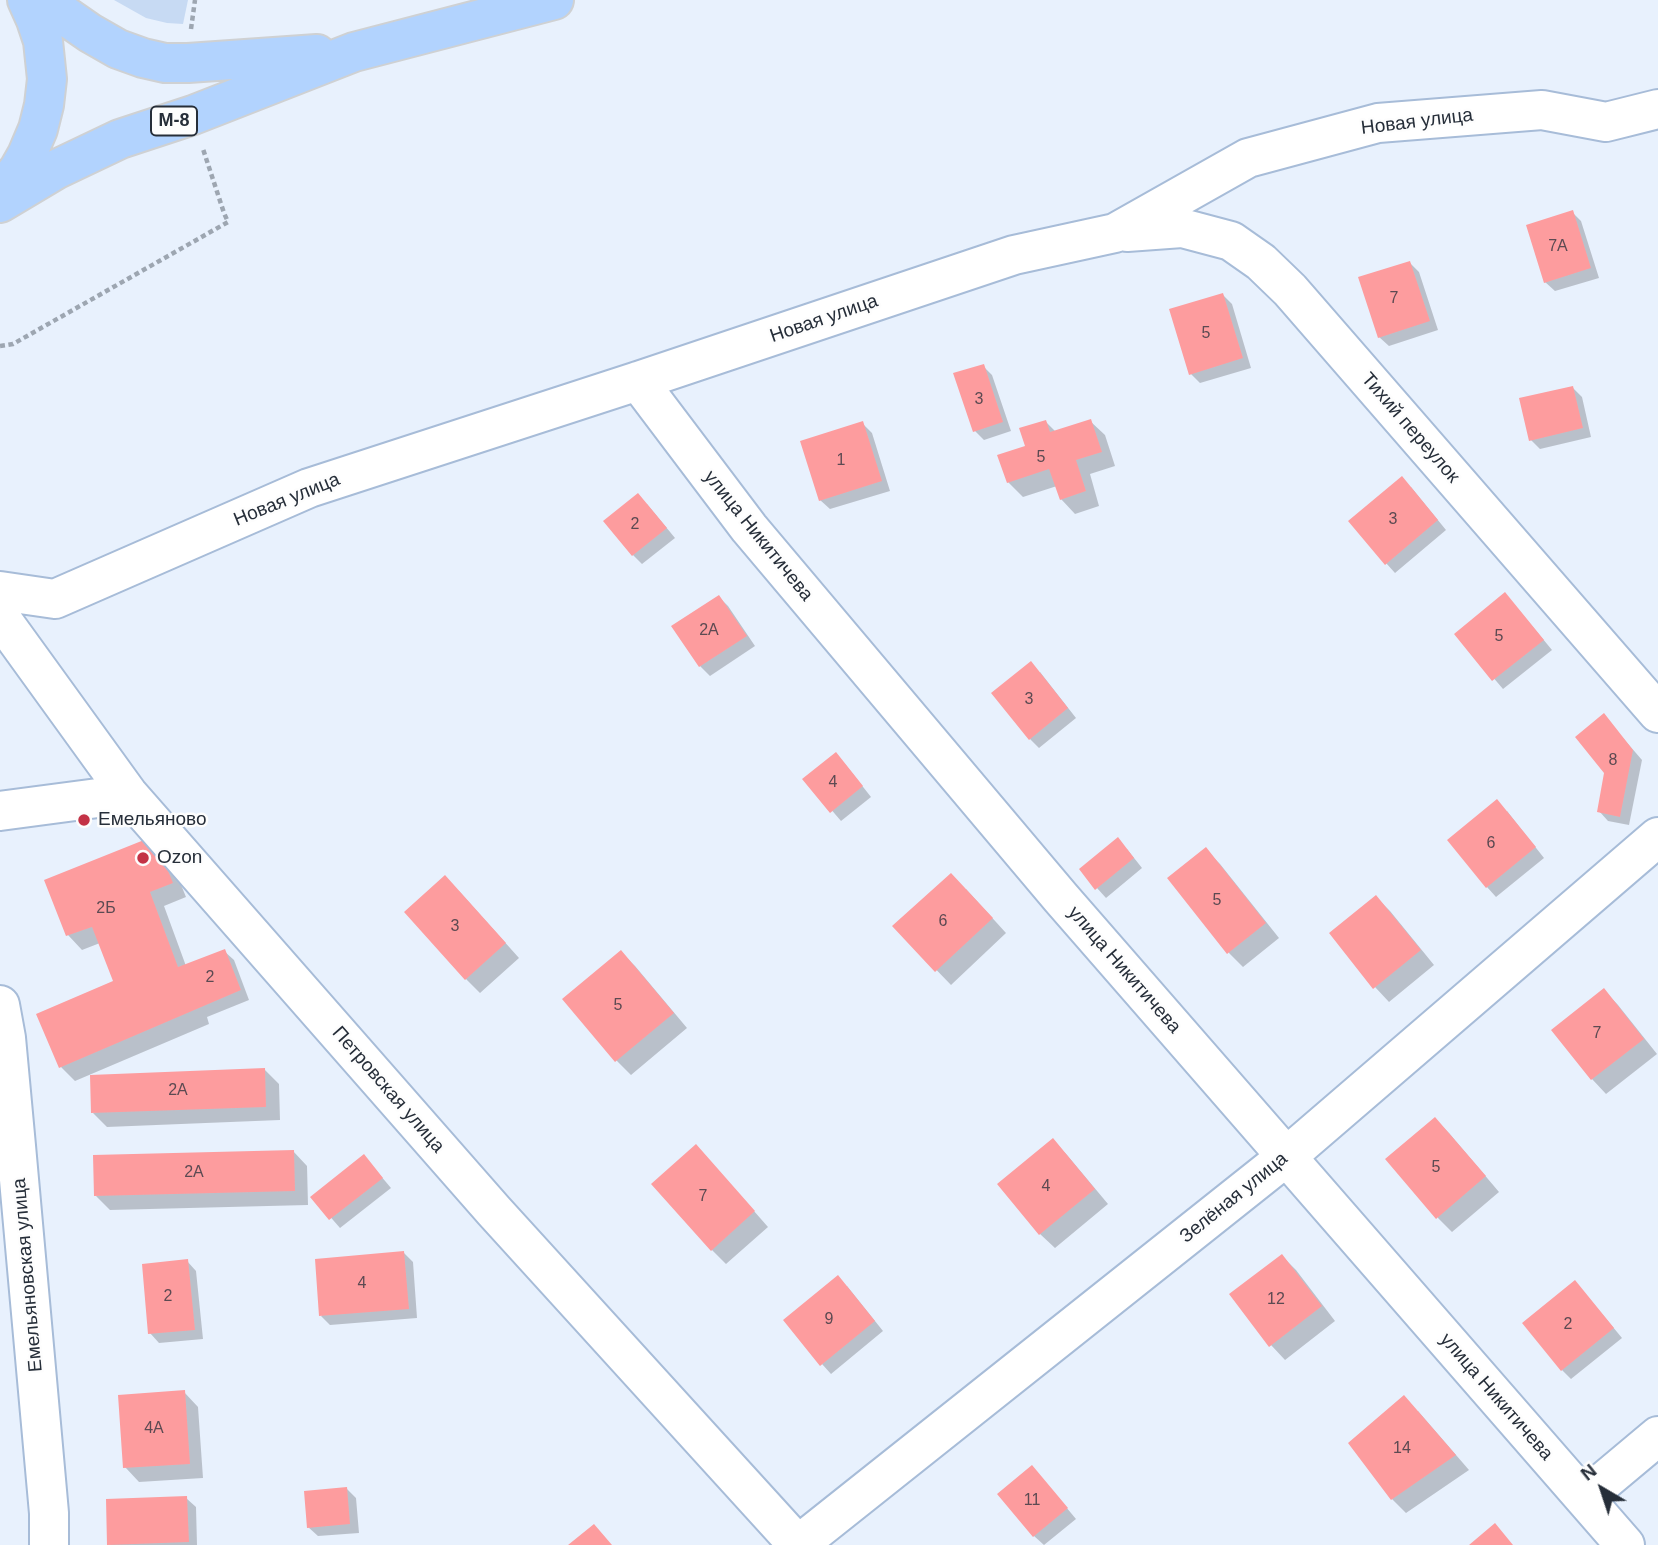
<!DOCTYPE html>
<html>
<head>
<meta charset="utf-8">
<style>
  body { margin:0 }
  #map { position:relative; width:1658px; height:1545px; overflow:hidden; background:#e8f1fd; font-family:Arial,sans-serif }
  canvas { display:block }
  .north { position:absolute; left:1567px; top:1454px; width:70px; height:70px; -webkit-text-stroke:5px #fdfdfd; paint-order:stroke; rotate:321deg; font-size:19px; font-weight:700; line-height:28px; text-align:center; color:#262e39 }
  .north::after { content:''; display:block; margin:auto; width:24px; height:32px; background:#262e39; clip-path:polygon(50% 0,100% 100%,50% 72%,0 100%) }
</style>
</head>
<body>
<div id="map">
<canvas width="1658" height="1545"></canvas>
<div class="north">N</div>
</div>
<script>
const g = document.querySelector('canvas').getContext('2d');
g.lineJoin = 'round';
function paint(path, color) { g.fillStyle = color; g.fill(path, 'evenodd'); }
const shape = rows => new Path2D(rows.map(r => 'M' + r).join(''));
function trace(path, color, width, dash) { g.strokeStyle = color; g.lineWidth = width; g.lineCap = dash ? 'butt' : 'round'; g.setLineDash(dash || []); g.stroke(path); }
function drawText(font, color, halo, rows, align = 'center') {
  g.font = font + ' Arial,sans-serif'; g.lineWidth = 5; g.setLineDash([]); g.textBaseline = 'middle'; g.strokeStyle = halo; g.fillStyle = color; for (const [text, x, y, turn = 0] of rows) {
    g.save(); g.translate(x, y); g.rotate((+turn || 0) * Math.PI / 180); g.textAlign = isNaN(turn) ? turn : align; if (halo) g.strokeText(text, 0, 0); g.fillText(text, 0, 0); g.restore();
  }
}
paint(shape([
  [114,0,188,0,183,24,167,23,146,18]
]), '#c7daf3');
paint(shape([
  [1572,212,1581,221,1599,278,1555,291,1545,282],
  [1410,263,1419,272,1438,330,1389,346,1379,337],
  [1223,295,1232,304,1251,368,1200,383,1191,374],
  [983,366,992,375,1011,431,984,440,975,431],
  [1572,387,1582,397,1591,437,1540,449,1531,440],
  [1090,421,1105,435,1115,466,1090,474,1099,506,1075,514,1061,499,1057,486,1023,497,1008,482,1027,447,1046,422,1056,432],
  [862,423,872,433,890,491,830,509,820,500],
  [1411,487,1446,530,1395,573,1386,563],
  [647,504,675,538,642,564,633,555],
  [719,597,728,606,755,646,710,676,700,666,674,627],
  [1514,604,1552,650,1503,689,1456,634],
  [1040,672,1076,718,1039,748,1030,739],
  [1604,716,1642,760,1629,825,1608,821,1599,811,1606,773],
  [845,764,871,797,841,821,805,779],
  [1507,811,1544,858,1496,897,1487,887],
  [1127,849,1142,868,1106,898,1097,888],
  [1206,850,1220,864,1279,938,1243,967,1229,953],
  [168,853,186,897,164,906,186,966,224,951,234,960,249,1000,207,1017,209,1024,75,1081,61,1067,115,981,100,943,82,950,68,935,46,881],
  [966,889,1006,933,951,985,894,926],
  [459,891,519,958,480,993,466,979],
  [1376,897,1390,911,1434,965,1389,1002,1375,987],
  [621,952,635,966,687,1028,631,1075,617,1061,565,999],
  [1604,990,1618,1005,1657,1054,1606,1094,1592,1079,1554,1031],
  [264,1069,279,1084,280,1120,107,1127,93,1113],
  [1435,1119,1449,1133,1499,1192,1452,1232,1438,1218],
  [1053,1140,1067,1155,1108,1204,1055,1248,1040,1234,999,1184],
  [293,1151,307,1166,308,1205,110,1210,96,1196],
  [364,1156,391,1188,340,1228,313,1197],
  [710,1161,768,1227,726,1264,712,1250],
  [404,1253,413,1262,417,1318,330,1325,321,1316],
  [1282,1256,1296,1270,1335,1321,1285,1360,1271,1345],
  [187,1261,196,1271,203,1339,159,1343,150,1333],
  [847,1286,883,1331,831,1374,822,1364],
  [1584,1292,1622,1338,1571,1379,1562,1370],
  [184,1392,198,1407,203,1478,139,1482,125,1467],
  [1418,1411,1469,1470,1406,1513,1392,1499],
  [1041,1477,1076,1519,1044,1545,1034,1536,999,1494],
  [347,1489,356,1498,359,1533,318,1536,308,1527],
  [186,1498,196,1507,197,1545,109,1545]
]), '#0003');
paint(shape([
  [1573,210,1591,268,1544,283,1526,225],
  [1410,261,1430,321,1378,338,1358,277],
  [1223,293,1243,358,1189,375,1169,309],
  [984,364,1003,422,973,432,953,373],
  [1573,386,1583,428,1529,441,1519,398],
  [1091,419,1102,452,1076,460,1086,491,1060,500,1049,469,1007,483,997,455,1025,446,1019,428,1046,420,1050,432],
  [863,421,882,481,819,501,800,441],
  [1402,476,1438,520,1385,565,1348,521],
  [638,493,667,528,632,556,603,521],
  [1505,592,1544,640,1492,681,1454,634],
  [719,595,747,636,699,667,671,626],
  [1031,661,1068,708,1029,740,991,693],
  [1604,713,1633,750,1620,817,1597,812,1604,773,1575,737],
  [836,752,863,786,830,813,802,779],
  [1497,799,1536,847,1486,888,1447,840],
  [154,836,173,883,150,892,178,967,225,949,241,990,59,1068,36,1014,113,981,92,927,66,936,44,880],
  [1118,837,1134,858,1095,890,1079,869],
  [1206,847,1266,923,1227,954,1167,878],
  [951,873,993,918,935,972,892,926],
  [445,875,506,943,465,980,404,912],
  [1376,895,1421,950,1373,989,1329,933],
  [621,950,674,1013,615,1062,562,999],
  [1604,988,1644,1039,1591,1080,1551,1030],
  [265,1068,266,1107,91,1113,90,1075],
  [1435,1117,1486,1176,1436,1219,1385,1159],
  [1053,1138,1095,1189,1039,1235,997,1184],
  [696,1144,755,1211,711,1251,651,1184],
  [294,1150,295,1191,94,1196,93,1155],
  [364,1154,383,1178,329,1220,310,1197],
  [404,1251,409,1309,319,1316,315,1259],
  [1282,1254,1322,1306,1269,1347,1229,1294],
  [188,1259,195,1330,148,1334,142,1264],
  [838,1275,875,1321,820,1366,783,1320],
  [1575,1280,1614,1328,1561,1371,1522,1323],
  [185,1390,190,1464,123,1468,118,1395],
  [1404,1395,1456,1455,1391,1500,1348,1443],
  [1032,1465,1068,1508,1033,1537,997,1494],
  [347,1487,350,1524,307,1528,304,1491],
  [187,1496,189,1542,107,1545,106,1499],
  [1495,1523,1513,1545,1469,1545],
  [594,1524,612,1545,568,1545]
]), '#fd9c9e');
const minor = shape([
  [1127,232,1182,228,1231,241,1261,262,1290,290,1658,713],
  [638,381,749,528,1061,898,1625,1545],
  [0,591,55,599,309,488,638,381,1014,255,1115,233,1248,158,1378,123,1542,110,1606,122,1658,109],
  [0,617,128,794,494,1211,798,1545],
  [0,811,128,794],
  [0,1005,6,1038,16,1146,49,1513,49,1545],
  [1584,1498,1658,1436],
  [798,1545,1286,1157,1658,837]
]);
const major = shape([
  [46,0,64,15,90,33,118,49,143,58,165,63,188,63,317,54],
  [0,193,19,169,27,155,38,129,44,105,47,79,43,41,36,20,27,0],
  [0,203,57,169,120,139,193,115,354,52,554,0]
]);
trace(minor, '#a7bcd8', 42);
trace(major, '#cfd1d3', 42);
trace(shape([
  [191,29,195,0],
  [0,346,13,344,228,222,224,213,203,149]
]), '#9da6b1', 4.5, [5, 3.5]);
trace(minor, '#fff', 38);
trace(major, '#b2d3fe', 38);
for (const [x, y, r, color] of [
  [84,820,7,"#c33246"],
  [143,858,7,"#c33246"]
]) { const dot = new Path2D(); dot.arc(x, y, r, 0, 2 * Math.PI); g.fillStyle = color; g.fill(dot); trace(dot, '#fdfdfd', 2.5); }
drawText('16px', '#5c4a52', null, [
  ["7А",1558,247],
  ["7",1394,299],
  ["5",1206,334],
  ["3",979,400],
  ["5",1041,458],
  ["1",841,461],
  ["3",1393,520],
  ["2",635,525],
  ["2А",709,631],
  ["5",1499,637],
  ["3",1029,700],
  ["8",1613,761],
  ["4",833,783],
  ["6",1491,844],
  ["5",1217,901],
  ["2Б",106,909],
  ["6",943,922],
  ["3",455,927],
  ["2",210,978],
  ["5",618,1006],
  ["7",1597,1034],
  ["2А",178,1091],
  ["5",1436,1168],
  ["2А",194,1173],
  ["4",1046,1187],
  ["7",703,1197],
  ["4",362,1284],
  ["2",168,1297],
  ["12",1276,1300],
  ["9",829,1320],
  ["2",1568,1325],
  ["4А",154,1429],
  ["14",1402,1449],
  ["11",1032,1501]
]);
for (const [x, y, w] of [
  [174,121,46]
]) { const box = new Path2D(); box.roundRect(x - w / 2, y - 14.5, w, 29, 5); g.fillStyle = '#fdfdfd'; g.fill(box); trace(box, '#262e39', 2); }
drawText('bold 18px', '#262e39', null, [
  ["М-8",174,121]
]);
drawText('19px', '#262e39', '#fdfdfd', [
  ["Новая улица",1417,122,-7],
  ["Новая улица",824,319,-19],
  ["Тихий переулок",1410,428,49],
  ["Новая улица",287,500,-22],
  ["улица Никитичева",758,536,51],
  ["улица Никитичева",1124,970,49],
  ["Петровская улица",388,1090,49],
  ["Зелёная улица",1234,1198,-39],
  ["Емельяновская улица",28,1275,-95],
  ["улица Никитичева",1496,1397,49]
]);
drawText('19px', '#262e39', '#fdfdfd', [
  ["Емельяново",98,820],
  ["Ozon",157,858]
], 'left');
</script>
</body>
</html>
